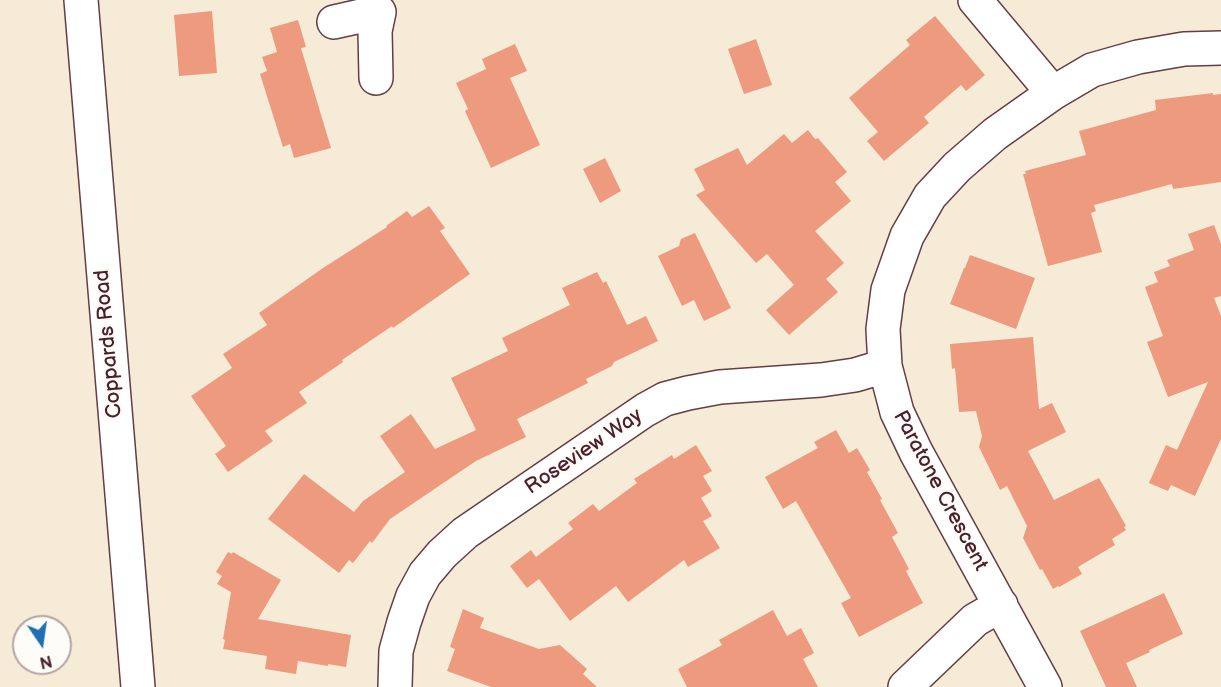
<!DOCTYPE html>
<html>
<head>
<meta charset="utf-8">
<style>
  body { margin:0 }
  #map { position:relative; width:1221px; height:687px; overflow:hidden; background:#f6ebd7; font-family:"Balsamiq Sans",sans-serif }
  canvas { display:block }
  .north { position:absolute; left:12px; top:615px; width:60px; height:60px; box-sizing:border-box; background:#fdfcf7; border:2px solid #b5a4a5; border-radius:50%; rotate:167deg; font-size:16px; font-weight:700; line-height:24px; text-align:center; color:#4a1f2b }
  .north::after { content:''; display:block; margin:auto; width:21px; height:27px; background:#1f6fb2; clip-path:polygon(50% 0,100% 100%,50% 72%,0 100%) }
</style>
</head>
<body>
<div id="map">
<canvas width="1221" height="687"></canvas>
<div class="north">N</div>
</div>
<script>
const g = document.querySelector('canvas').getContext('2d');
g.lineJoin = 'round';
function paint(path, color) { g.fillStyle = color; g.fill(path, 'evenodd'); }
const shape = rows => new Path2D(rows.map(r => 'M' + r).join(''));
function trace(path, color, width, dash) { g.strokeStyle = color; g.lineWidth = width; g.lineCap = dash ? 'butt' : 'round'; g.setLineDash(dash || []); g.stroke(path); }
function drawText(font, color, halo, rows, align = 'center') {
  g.font = font + ' "Balsamiq Sans",sans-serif'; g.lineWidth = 4.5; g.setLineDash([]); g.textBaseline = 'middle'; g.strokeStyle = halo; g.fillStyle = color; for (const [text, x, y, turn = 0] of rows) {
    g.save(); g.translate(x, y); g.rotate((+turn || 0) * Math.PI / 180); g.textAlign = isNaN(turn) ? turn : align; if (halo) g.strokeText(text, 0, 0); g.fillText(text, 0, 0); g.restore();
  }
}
paint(shape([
  [212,11,217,73,179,76,174,15],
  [935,16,985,75,966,91,961,85,924,117,929,123,884,161,867,141,878,132,849,98,910,45,906,40],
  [298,20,306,47,301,48,331,148,294,158,290,144,283,147,260,74,267,71,262,57,277,52,270,28],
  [756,39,772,85,744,94,728,49],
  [515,44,527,71,510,78,540,145,491,168,465,111,468,109,456,83,486,69,482,59],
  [1213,93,1213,95,1221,94,1221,182,1173,189,1172,184,1094,205,1096,211,1091,213,1102,252,1048,266,1023,174,1026,174,1025,171,1086,155,1079,131,1156,110,1155,100],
  [808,130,815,139,818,138,847,172,835,182,851,201,815,231,844,263,826,279,838,292,789,335,766,310,794,285,767,254,756,263,696,195,705,190,694,169,738,148,747,165,784,134,792,143],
  [605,158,621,191,600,203,583,169],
  [429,206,445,228,440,231,470,274,393,328,392,326,342,360,343,362,299,392,307,403,265,431,273,441,228,472,215,454,226,446,191,396,232,368,223,354,267,325,259,313,323,268,387,227,386,226,407,211,412,217],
  [1214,225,1221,244,1221,296,1214,298,1221,316,1221,439,1195,496,1171,485,1168,491,1149,483,1166,445,1177,450,1208,382,1168,397,1147,342,1163,336,1145,287,1158,282,1154,272,1170,266,1167,260,1194,250,1188,234],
  [695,233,731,308,704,321,694,300,682,306,658,256,679,246,681,239],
  [970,255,1035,278,1016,329,950,304,964,268,965,268],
  [597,272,603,283,606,281,627,325,646,316,658,341,614,362,612,366,586,379,588,383,517,419,526,437,476,461,390,519,372,543,370,541,353,563,349,560,339,573,268,519,304,474,354,512,363,501,405,472,380,436,411,414,435,449,476,430,451,378,508,351,502,338,570,305,562,288],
  [1033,337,1039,409,1052,403,1066,432,1028,451,1054,500,1099,478,1116,508,1126,526,1124,527,1126,530,1112,539,1115,545,1078,567,1082,574,1059,587,1058,586,1053,589,1042,569,1040,570,1023,538,1027,526,1007,486,1000,490,979,447,982,436,976,411,959,412,955,368,952,369,950,344],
  [836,430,849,453,857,448,870,470,867,472,882,499,880,500,898,533,892,537,909,569,906,571,923,603,859,637,841,603,851,598,796,501,783,509,765,477,818,448,814,442],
  [696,445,712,471,703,476,712,491,701,498,712,516,703,521,720,548,688,567,684,560,628,602,616,586,570,621,539,579,527,588,510,566,531,550,536,557,573,529,568,523,593,504,599,511,637,483,634,479,672,455,674,459],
  [228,552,232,554,233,552,281,580,258,619,351,635,346,667,328,664,328,666,298,661,296,674,265,669,267,656,223,649,225,640,223,639,231,592,217,584,222,576,216,572],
  [1164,593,1183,634,1149,650,1150,652,1126,663,1137,687,1106,687,1080,631],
  [463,609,484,618,480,628,539,649,560,645,587,669,583,674,597,687,491,687,447,671,455,649,450,647],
  [773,610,787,636,801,628,814,653,803,659,818,687,687,687,678,669,722,645,719,640]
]), '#ed9a7e');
const minor = shape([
  [81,0,138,687],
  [975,0,1053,93],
  [334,22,379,12,375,31,376,78],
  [395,687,396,651,404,622,413,596,425,574,442,554,465,533,645,410,665,399,688,393,720,387,821,380,855,375,885,366],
  [905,687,975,620,1001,605],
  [1045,687,916,452,897,412,885,366,883,329,888,290,907,236,930,196,957,167,995,134,1053,93,1092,70,1138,57,1184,49,1221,48]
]);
trace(minor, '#643e45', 36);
trace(minor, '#fff', 33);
drawText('21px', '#4a1f2b', '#fdfcf7', [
  ["Coppards Road",109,344,-95],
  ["Roseview Way",584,452,-34],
  ["Paratone Crescent",940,491,62]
]);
</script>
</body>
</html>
